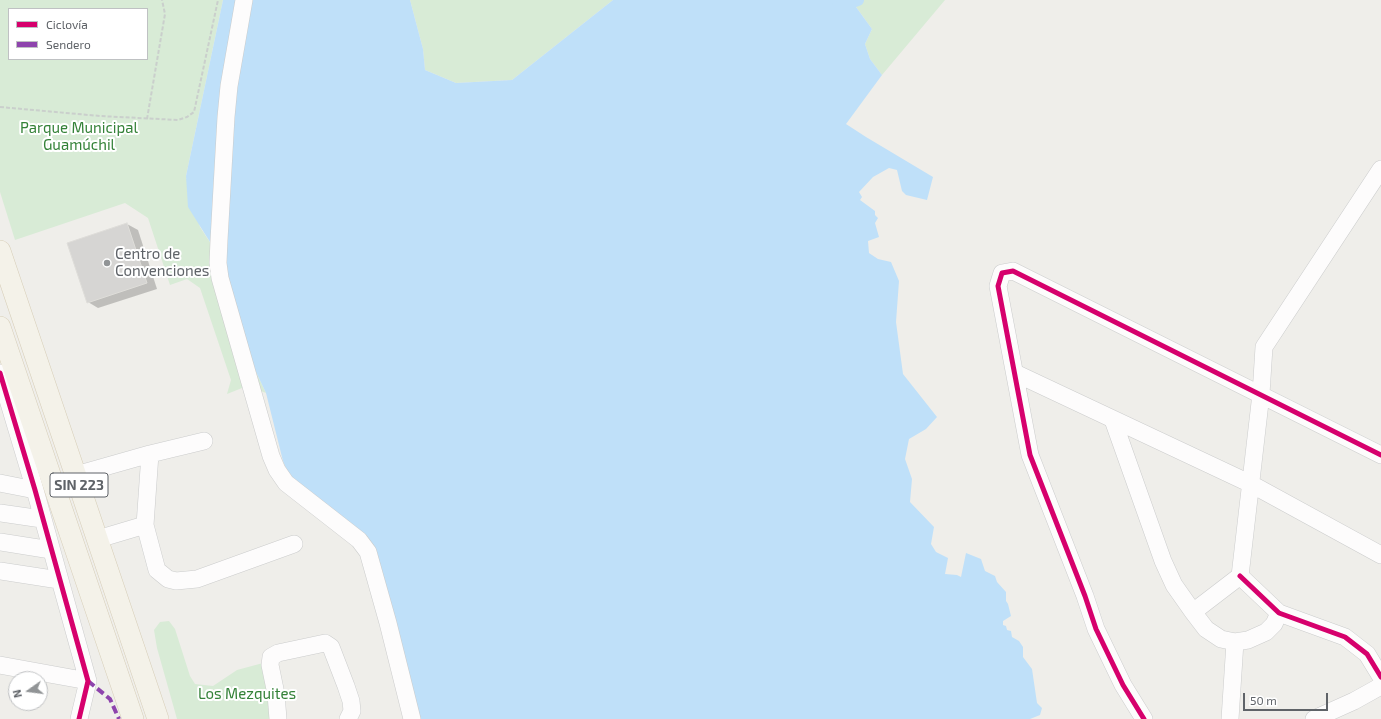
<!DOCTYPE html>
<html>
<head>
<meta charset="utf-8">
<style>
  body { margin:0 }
  #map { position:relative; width:1381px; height:719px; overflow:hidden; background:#efeeea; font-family:"Exo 2",sans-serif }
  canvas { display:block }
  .legend { position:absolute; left:8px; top:8px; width:140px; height:52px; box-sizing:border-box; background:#fff; border:1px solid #bfc1c3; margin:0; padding:5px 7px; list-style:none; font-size:12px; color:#5f6368 }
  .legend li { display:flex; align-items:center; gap:8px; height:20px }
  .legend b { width:20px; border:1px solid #bfc1c3 }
  .north { position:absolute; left:8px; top:671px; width:40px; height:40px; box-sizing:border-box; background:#fff; border:1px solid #bfc1c3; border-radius:50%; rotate:256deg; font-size:11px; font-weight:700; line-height:16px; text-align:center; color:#5f6368 }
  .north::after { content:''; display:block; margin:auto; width:14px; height:18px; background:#919496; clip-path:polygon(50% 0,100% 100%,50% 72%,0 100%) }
  .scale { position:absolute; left:1243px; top:693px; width:85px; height:18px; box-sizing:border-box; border:2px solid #5f6368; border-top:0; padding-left:5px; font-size:12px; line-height:14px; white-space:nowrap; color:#5f6368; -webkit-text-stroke:3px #fff; paint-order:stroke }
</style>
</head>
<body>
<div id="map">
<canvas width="1381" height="719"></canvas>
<ul class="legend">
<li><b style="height:5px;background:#d6006c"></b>Ciclovía</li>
<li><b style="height:5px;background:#8e44ad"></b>Sendero</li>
</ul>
<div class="north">N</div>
<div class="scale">50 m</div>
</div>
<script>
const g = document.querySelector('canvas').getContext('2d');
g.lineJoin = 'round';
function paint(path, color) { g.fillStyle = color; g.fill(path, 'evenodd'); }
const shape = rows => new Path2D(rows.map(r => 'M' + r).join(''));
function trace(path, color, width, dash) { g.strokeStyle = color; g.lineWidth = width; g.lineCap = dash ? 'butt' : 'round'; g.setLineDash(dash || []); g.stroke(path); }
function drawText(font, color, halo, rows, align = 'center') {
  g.font = font + ' "Exo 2",sans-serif'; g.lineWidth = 4; g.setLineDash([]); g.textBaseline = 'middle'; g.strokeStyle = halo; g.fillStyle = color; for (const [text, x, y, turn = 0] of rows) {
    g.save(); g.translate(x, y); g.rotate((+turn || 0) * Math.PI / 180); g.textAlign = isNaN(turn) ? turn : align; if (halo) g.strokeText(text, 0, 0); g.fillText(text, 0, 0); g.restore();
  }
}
paint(shape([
  [0,0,223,0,186,176,200,227,215,250,246,351,266,393,247,386,227,394,231,380,200,288,187,279,170,285,148,218,125,203,15,240,0,192],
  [9,9,147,9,147,59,9,59],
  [410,0,613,0,512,80,456,83,425,70,423,49],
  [851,0,945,0,882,75,870,59,865,44,872,29],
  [169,621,175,629,190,676,195,684,213,686,237,670,263,663,273,719,177,719,157,648,154,630,160,622]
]), '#d8ebd6');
paint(shape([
  [223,0,410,0,423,49,425,70,456,83,512,80,613,0,851,0,872,29,865,44,870,59,882,75,846,124,866,137,933,177,927,200,906,195,902,191,897,170,889,168,873,177,859,192,862,197,860,200,875,211,875,215,878,218,875,223,879,237,868,241,869,253,878,259,891,262,899,281,896,322,903,374,937,417,926,429,909,439,905,459,912,479,910,502,934,527,931,544,936,552,948,558,945,574,957,575,961,577,966,553,981,559,985,571,995,576,997,582,1006,592,1006,601,1008,604,1011,616,1003,621,1003,625,1006,626,1007,630,1011,631,1012,637,1019,641,1023,647,1023,657,1032,669,1037,703,1042,708,1040,715,1030,719,417,719,368,544,291,481,283,461,266,393,246,351,215,250,188,207,186,176]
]), '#bfe0f9');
paint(shape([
  [127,224,138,230,157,289,98,308,88,302]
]), '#0003');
trace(shape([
  [837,8,858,0]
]), '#bfe0f9', 12);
const building = shape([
  [127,223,147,283,87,303,67,243,127,223]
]);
paint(building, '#d6d5d3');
trace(building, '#deddd9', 1);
const minor = shape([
  [244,0,229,86,226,117,219,240,218,263,220,278,271,456,277,470,286,483,359,540,368,552,388,623,412,719],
  [0,373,35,490,88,681,79,719],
  [1015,373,1251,484,1381,555],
  [1113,420,1163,561,1174,585,1193,612],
  [150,454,145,525,157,570,168,579,176,581,197,579,294,544],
  [76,475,150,454,204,441],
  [0,483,35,490],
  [0,513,42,519],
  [98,539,145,525],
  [0,542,51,550],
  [0,571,59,580],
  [1240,576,1279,613,1345,637,1367,654,1381,677],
  [1235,642,1248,640,1266,632,1274,624,1279,613],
  [0,665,88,681],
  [278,719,276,694,270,665,271,657,278,653,325,643,331,647,346,686,351,701,352,711,348,719],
  [1144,719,1123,685,1096,629,1085,596,1030,455,998,286,1002,273,1013,271,1381,455],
  [1230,719,1235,642,1221,639,1206,629,1193,612,1240,576,1261,394,1264,347,1381,169],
  [1314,719,1354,701,1381,686]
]);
const major = shape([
  [0,251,158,719],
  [0,327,133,719]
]);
trace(minor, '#cbcccc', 18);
trace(major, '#d7ceb8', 22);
trace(shape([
  [0,107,100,116,178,120,187,117,194,112,218,0],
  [147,119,165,14,162,0]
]), '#cacfcc', 2, [4, 2]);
trace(minor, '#fdfcfc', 17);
trace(major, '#f4f2e9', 21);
trace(shape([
  [88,681,110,699,119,719]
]), '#8e44ad', 4, [8, 4]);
trace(shape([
  [0,373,35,490,88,681,79,719],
  [1240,576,1279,613,1345,637,1367,654,1381,677],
  [1144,719,1123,685,1096,629,1085,596,1030,455,998,286,1002,273,1013,271,1381,455]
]), '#d6006c', 5);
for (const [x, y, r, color] of [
  [107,263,4,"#919496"]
]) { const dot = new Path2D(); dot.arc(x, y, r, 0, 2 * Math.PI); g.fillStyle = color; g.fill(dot); trace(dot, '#fff', 1.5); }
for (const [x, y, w] of [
  [79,485,58]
]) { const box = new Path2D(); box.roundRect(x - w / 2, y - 12, w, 24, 3); g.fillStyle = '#fff'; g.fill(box); trace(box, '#5f6368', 1); }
drawText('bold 14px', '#5f6368', null, [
  ["SIN 223",79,485]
]);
drawText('15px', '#348238', '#fff', [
  ["Parque Municipal",79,128],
  ["Guamúchil",79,145],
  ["Los Mezquites",247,694]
]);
drawText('15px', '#5f6368', '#fff', [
  ["Centro de",115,254],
  ["Convenciones",115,271]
], 'left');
</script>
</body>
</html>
